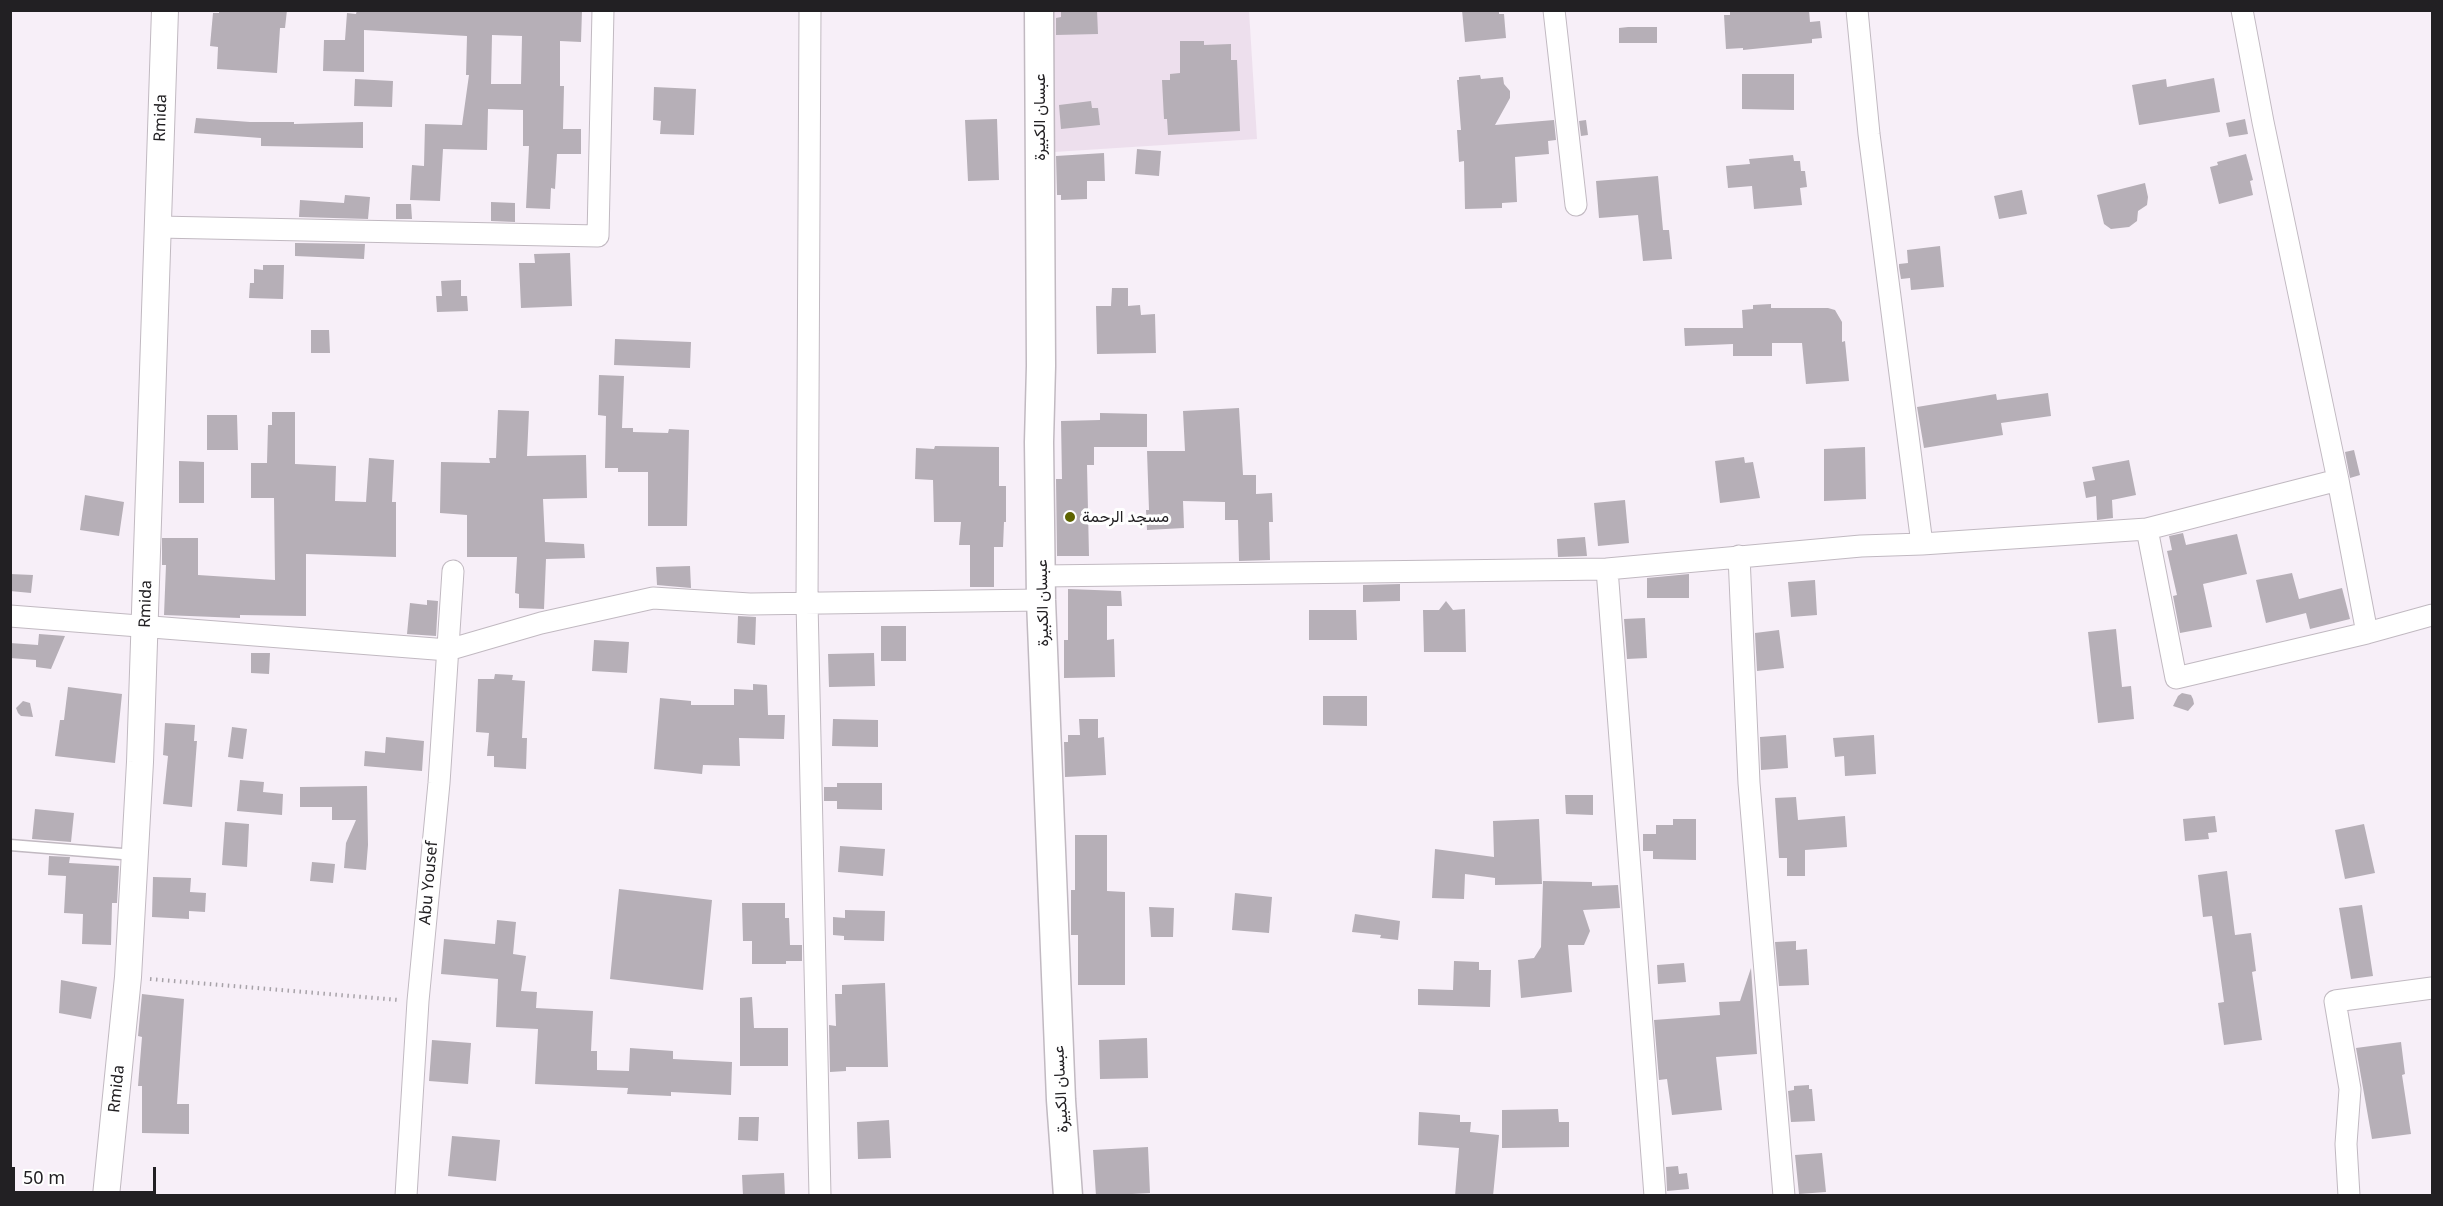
<!DOCTYPE html>
<html>
<head>
<meta charset="utf-8">
<style>
  body { margin:0 }
  #map { position:relative; width:2443px; height:1206px; overflow:hidden; background:#f7eff8; font-family:"Noto Sans",sans-serif }
  canvas { display:block }
  .frame { position:absolute; inset:0; border:12px solid #222023; pointer-events:none }
  .scale { position:absolute; left:12px; top:1167px; width:144px; height:27px; box-sizing:border-box; border:3px solid #222023; border-top:0; padding-left:8px; font-size:18px; line-height:21px; white-space:nowrap; color:#222023; -webkit-text-stroke:4px #fff; paint-order:stroke }
</style>
</head>
<body>
<div id="map">
<canvas width="2443" height="1206"></canvas>
<div class="frame"></div>
<div class="scale">50 m</div>
</div>
<script>
const g = document.querySelector('canvas').getContext('2d');
g.lineJoin = 'round';
function paint(path, color) { g.fillStyle = color; g.fill(path, 'evenodd'); }
const shape = rows => new Path2D(rows.map(r => 'M' + r).join(''));
function trace(path, color, width, dash) { g.strokeStyle = color; g.lineWidth = width; g.lineCap = dash ? 'butt' : 'round'; g.setLineDash(dash || []); g.stroke(path); }
function drawText(font, color, halo, rows, align = 'center') {
  g.font = font + ' "Noto Sans",Vazirmatn,sans-serif'; g.lineWidth = 6; g.setLineDash([]); g.textBaseline = 'middle'; g.strokeStyle = halo; g.fillStyle = color; for (const [text, x, y, turn = 0] of rows) {
    g.save(); g.translate(x, y); g.rotate((+turn || 0) * Math.PI / 180); g.textAlign = isNaN(turn) ? turn : align; if (halo) g.strokeText(text, 0, 0); g.fillText(text, 0, 0); g.restore();
  }
}
paint(shape([
  [1050,11,1249,11,1257,139,1054,152]
]), '#eddfed');
paint(shape([
  [219,10,287,10,285,28,280,28,277,73,217,69,218,47,210,46,213,13,219,13],
  [357,10,582,10,581,42,560,41,560,86,564,86,563,129,581,129,581,154,557,154,555,189,551,188,550,209,526,208,529,146,523,146,523,110,488,109,487,150,443,149,440,201,410,200,412,165,424,166,425,124,462,125,469,75,466,75,467,36,364,30,364,72,323,71,324,40,345,40,347,13,356,14],
  [492,35,522,36,521,84,491,84],
  [1061,10,1097,10,1098,34,1056,35,1056,18,1061,17],
  [1462,10,1499,10,1499,14,1504,14,1506,38,1465,42],
  [1730,10,1809,10,1810,22,1820,21,1822,38,1812,39,1812,43,1743,50,1743,48,1726,49,1724,15,1730,15],
  [1628,27,1657,27,1657,43,1619,43,1619,28],
  [1180,41,1204,41,1204,45,1231,44,1231,60,1237,60,1240,131,1168,135,1167,119,1164,119,1162,80,1170,80,1170,74,1180,73],
  [1742,74,1794,74,1794,110,1742,109],
  [1480,75,1481,79,1503,77,1504,84,1510,91,1510,98,1495,125,1554,120,1556,140,1548,141,1549,154,1515,157,1517,202,1502,203,1502,208,1465,209,1464,161,1459,162,1457,130,1461,130,1457,80,1459,80,1459,77],
  [2214,78,2220,112,2139,125,2132,85,2166,79,2167,87],
  [355,79,393,81,392,107,354,106],
  [654,87,696,89,694,135,660,134,661,121,653,120],
  [1091,101,1092,108,1098,108,1100,125,1061,129,1059,105],
  [196,118,250,122,294,122,294,124,363,122,363,148,261,146,261,138,194,133],
  [997,119,999,180,968,181,965,120],
  [2245,119,2248,134,2229,137,2226,123],
  [1586,120,1588,135,1581,136,1579,121],
  [1137,149,1161,151,1159,176,1135,174],
  [1104,153,1105,181,1087,181,1087,199,1061,200,1061,195,1057,195,1056,156],
  [2246,154,2253,180,2250,181,2253,195,2219,204,2210,167,2218,165,2217,162],
  [1793,155,1794,161,1800,161,1801,171,1805,171,1807,187,1800,188,1802,205,1754,209,1752,186,1728,188,1726,166,1750,164,1749,159],
  [1658,176,1663,230,1669,230,1672,259,1643,261,1638,215,1599,218,1596,181],
  [2145,183,2148,197,2147,205,2138,211,2137,221,2129,227,2111,229,2104,224,2097,195],
  [2022,190,2027,214,1999,219,1994,196],
  [345,195,370,197,368,219,299,217,300,200,344,203],
  [491,202,515,203,515,222,491,221],
  [396,204,411,204,412,219,396,219],
  [295,243,365,244,364,259,295,256],
  [1940,246,1944,287,1911,290,1910,278,1901,279,1899,267,1899,264,1908,263,1907,250],
  [570,253,572,306,521,308,519,263,535,263,534,254],
  [263,265,284,265,283,299,249,298,250,283,254,283,254,269,263,270],
  [461,280,461,296,467,296,468,311,437,312,436,296,442,296,441,281],
  [1112,288,1128,288,1128,306,1140,305,1141,315,1155,314,1156,353,1097,354,1096,306,1111,306],
  [1771,304,1771,308,1828,308,1835,310,1842,322,1842,342,1845,341,1849,381,1806,384,1802,343,1772,343,1772,356,1733,356,1733,344,1685,346,1684,328,1743,328,1742,310,1753,309,1753,305],
  [311,330,329,330,330,353,311,353],
  [615,339,691,342,690,368,614,365],
  [599,375,624,376,622,428,633,428,633,432,668,433,669,429,689,430,687,526,648,526,648,472,618,472,618,468,605,468,606,416,598,415],
  [2048,393,2051,416,2001,423,2003,435,1924,448,1917,407,1996,394,1997,400],
  [1239,408,1243,475,1256,475,1256,494,1272,493,1273,522,1269,522,1270,560,1239,561,1238,520,1225,520,1225,502,1183,501,1184,528,1147,530,1146,510,1149,510,1147,451,1185,451,1183,411],
  [498,410,529,411,527,456,586,455,587,498,543,499,545,542,584,544,585,558,546,559,544,609,519,608,519,594,515,593,517,557,467,557,467,515,440,513,441,462,490,463,489,458,496,458],
  [272,412,295,412,295,464,336,466,335,501,366,502,369,458,394,460,392,502,396,502,396,557,306,554,306,616,240,615,240,618,164,615,166,565,162,565,162,538,198,538,198,575,275,580,274,498,251,498,251,463,267,463,268,425,272,425],
  [1100,413,1147,414,1147,447,1094,447,1094,465,1087,465,1089,556,1057,556,1056,479,1062,479,1061,421,1100,420],
  [207,415,237,415,238,450,207,450],
  [935,446,999,447,999,486,1006,486,1006,522,1004,522,1003,547,994,547,994,587,970,587,970,545,959,545,961,522,934,522,933,480,915,479,916,448,934,449],
  [1865,447,1866,499,1824,501,1824,449],
  [2354,450,2360,475,2350,478,2345,452],
  [1744,457,1745,463,1753,462,1760,498,1720,503,1715,461],
  [2129,460,2136,495,2112,500,2113,518,2097,520,2096,496,2086,498,2083,482,2095,480,2092,467],
  [179,461,204,462,204,503,179,503],
  [85,495,124,502,119,536,80,530],
  [1625,500,1629,543,1598,546,1594,503],
  [2183,533,2186,545,2237,534,2247,574,2203,584,2212,627,2180,633,2173,596,2177,595,2167,551,2172,550,2169,536],
  [1585,537,1587,556,1558,557,1557,539],
  [690,566,691,588,657,585,656,567],
  [2292,573,2299,599,2342,588,2350,619,2310,629,2306,613,2266,623,2256,580],
  [10,574,33,575,31,593,10,591],
  [1689,574,1689,598,1647,598,1647,578],
  [1815,580,1817,615,1791,617,1788,582],
  [1400,584,1400,601,1363,602,1363,585],
  [1068,589,1121,591,1122,606,1107,606,1107,640,1114,639,1115,677,1064,678,1064,640,1068,640],
  [427,600,438,601,436,636,407,634,410,603,427,605],
  [1446,601,1453,610,1465,609,1466,652,1424,652,1423,610,1439,610],
  [1309,610,1356,610,1357,640,1309,640],
  [738,616,756,617,755,645,737,643],
  [1645,618,1647,658,1627,659,1624,619],
  [881,626,906,626,906,661,881,661],
  [2116,629,2122,687,2131,686,2134,719,2098,723,2088,632],
  [1779,630,1784,668,1757,671,1755,633],
  [39,634,65,636,51,669,36,667,36,660,10,658,10,643,38,645],
  [594,640,629,642,627,673,592,671],
  [251,653,270,653,269,674,251,673],
  [874,653,875,686,829,687,828,654],
  [495,674,513,675,512,680,525,681,522,738,527,738,526,769,494,767,494,756,487,756,489,733,476,732,478,679,494,679],
  [753,684,767,685,768,715,785,715,784,739,739,738,740,766,703,765,702,774,654,769,660,698,691,701,691,705,734,705,734,689,753,690],
  [68,687,122,694,115,763,55,756,60,720,64,720],
  [2182,693,2191,695,2193,699,2194,704,2188,711,2173,706,2178,696],
  [1323,696,1367,696,1367,726,1323,725],
  [23,701,30,703,33,717,21,716,18,713,16,708],
  [833,719,878,720,878,747,832,746],
  [1079,719,1098,719,1098,738,1104,737,1106,775,1065,777,1064,742,1068,742,1068,735,1080,735],
  [165,723,195,725,194,741,197,741,192,807,163,804,168,756,163,755],
  [232,727,247,729,243,759,228,757],
  [1786,735,1788,768,1761,770,1760,737],
  [1874,735,1876,774,1845,776,1844,756,1835,757,1833,738],
  [386,737,424,741,422,771,364,766,365,751,385,753],
  [240,780,264,782,263,792,283,794,282,815,237,811],
  [837,783,882,783,882,810,837,809,837,801,824,801,824,787,837,787],
  [367,786,368,845,366,870,344,868,346,843,356,820,332,820,332,807,300,807,300,787],
  [1565,795,1593,795,1593,815,1566,814],
  [1796,797,1798,820,1845,816,1847,847,1805,850,1805,876,1787,876,1787,858,1779,858,1775,798],
  [35,809,74,813,71,842,32,839],
  [2215,816,2217,832,2208,833,2209,839,2185,841,2183,819],
  [1539,819,1542,884,1495,885,1495,878,1465,874,1464,899,1432,898,1435,849,1494,857,1493,821],
  [1673,819,1696,819,1696,860,1653,859,1653,851,1643,851,1643,834,1656,834,1656,825,1673,825],
  [225,822,249,824,247,867,222,865],
  [2364,824,2375,873,2345,879,2335,830],
  [1075,835,1107,835,1107,891,1125,892,1125,985,1078,985,1078,935,1071,935,1071,890,1075,890],
  [840,846,885,849,883,876,838,872],
  [49,856,70,857,69,863,119,866,117,903,112,903,111,945,82,944,83,914,64,913,66,876,48,875],
  [312,862,335,864,333,883,310,881],
  [2227,871,2235,935,2251,933,2256,971,2252,972,2262,1040,2224,1045,2218,1003,2224,1002,2212,916,2203,917,2198,875],
  [153,877,191,878,190,892,206,893,205,912,189,911,189,919,152,917],
  [1543,881,1592,882,1592,886,1618,885,1620,908,1583,910,1590,931,1584,945,1568,945,1572,992,1521,998,1518,960,1534,958,1541,947],
  [619,889,712,900,703,990,610,979],
  [1235,893,1272,897,1269,933,1232,930],
  [742,903,785,903,785,918,789,918,790,945,802,945,802,961,786,961,786,964,752,964,752,941,743,941],
  [2362,905,2373,976,2351,979,2339,908],
  [1149,907,1174,908,1173,937,1151,937],
  [845,910,885,911,884,941,844,940,844,936,833,935,833,917,845,918],
  [1355,914,1400,921,1398,940,1380,938,1381,935,1352,932],
  [497,920,516,922,513,954,526,956,521,991,537,992,536,1008,593,1011,591,1051,597,1051,597,1070,629,1071,630,1048,673,1051,673,1059,732,1062,731,1095,671,1092,671,1096,627,1094,628,1088,535,1084,538,1029,496,1027,498,979,441,974,444,939,495,944],
  [1796,941,1796,950,1807,949,1809,985,1779,986,1775,942],
  [1454,961,1479,962,1479,970,1491,970,1490,1007,1418,1005,1418,989,1453,990],
  [1684,963,1686,982,1658,984,1657,965],
  [1751,968,1757,1054,1716,1057,1722,1110,1672,1115,1667,1079,1659,1080,1654,1020,1720,1015,1719,1002,1740,1001],
  [61,980,97,987,91,1019,59,1013],
  [885,983,888,1067,846,1067,846,1071,830,1072,829,1025,836,1026,835,994,842,994,842,985],
  [142,994,184,999,177,1104,189,1104,189,1134,142,1133,142,1086,138,1086,142,1037,138,1036],
  [752,997,754,1028,788,1028,788,1066,740,1066,740,998],
  [1147,1038,1148,1078,1100,1079,1099,1040],
  [432,1040,471,1043,468,1084,429,1081],
  [2401,1042,2405,1074,2402,1075,2411,1134,2372,1139,2356,1048],
  [1809,1085,1809,1089,1812,1089,1815,1121,1791,1122,1788,1091,1794,1090,1794,1086],
  [1558,1109,1559,1122,1569,1122,1569,1147,1502,1148,1502,1110],
  [1419,1112,1460,1115,1460,1122,1471,1122,1470,1132,1499,1135,1493,1196,1455,1196,1459,1148,1418,1145],
  [739,1117,759,1117,758,1141,738,1140],
  [889,1120,891,1158,858,1159,857,1122],
  [452,1136,500,1140,496,1181,448,1176],
  [1148,1147,1150,1193,1096,1196,1093,1150],
  [1822,1153,1826,1192,1799,1194,1795,1155],
  [1678,1166,1679,1174,1687,1173,1689,1189,1667,1191,1666,1167],
  [784,1173,785,1196,743,1196,742,1175]
]), '#b6afb7');
const service = shape([
  [10,845,135,855]
]);
const minor = shape([
  [810,10,807,602,820,1196],
  [1554,10,1576,205],
  [158,227,598,236,603,10],
  [2338,480,2367,633],
  [2147,529,2338,480,2263,122,2242,10],
  [1922,544,2147,529,2176,678,2367,633,2432,615],
  [1739,556,1749,783,1784,1196],
  [1042,576,1607,569],
  [10,616,448,650,541,623,653,598,750,604,1041,600],
  [406,1196,418,1001,439,783,453,571],
  [1655,1196,1607,569,1861,546,1922,544,1869,134,1857,10],
  [2349,1196,2346,1144,2350,1089,2335,1001,2432,988]
]);
const tertiary = shape([
  [106,1196,128,977,140,762,165,10]
]);
const secondary = shape([
  [1039,10,1041,366,1039,442,1041,600,1061,1100,1068,1196]
]);
trace(service, '#c1b9c1', 13);
trace(minor, '#c1b9c1', 23);
trace(tertiary, '#c1b9c1', 28);
trace(secondary, '#c1b9c1', 31);
trace(shape([
  [150,979,399,1000]
]), '#a7a2a8', 4, [1.5, 4.5]);
trace(service, '#fff', 10);
trace(minor, '#fff', 21);
trace(tertiary, '#fff', 26);
trace(secondary, '#fff', 28);
for (const [x, y, r, color] of [
  [1070,517,6,"#5d6300"]
]) { const dot = new Path2D(); dot.arc(x, y, r, 0, 2 * Math.PI); g.fillStyle = color; g.fill(dot); trace(dot, '#fff', 2); }
drawText('16px', '#222023', '#fff', [
  ["عبسان الكبيرة",1040,117,-90],
  ["Rmida",161,118,-88],
  ["عبسان الكبيرة",1043,603,-91],
  ["Rmida",146,604,-88],
  ["Abu Yousef",429,883,-85],
  ["Rmida",117,1089,-84],
  ["عبسان الكبيرة",1061,1089,-93]
]);
drawText('16px', '#222023', '#fff', [
  ["مسجد الرحمة",1082,517]
], 'left');
</script>
</body>
</html>
